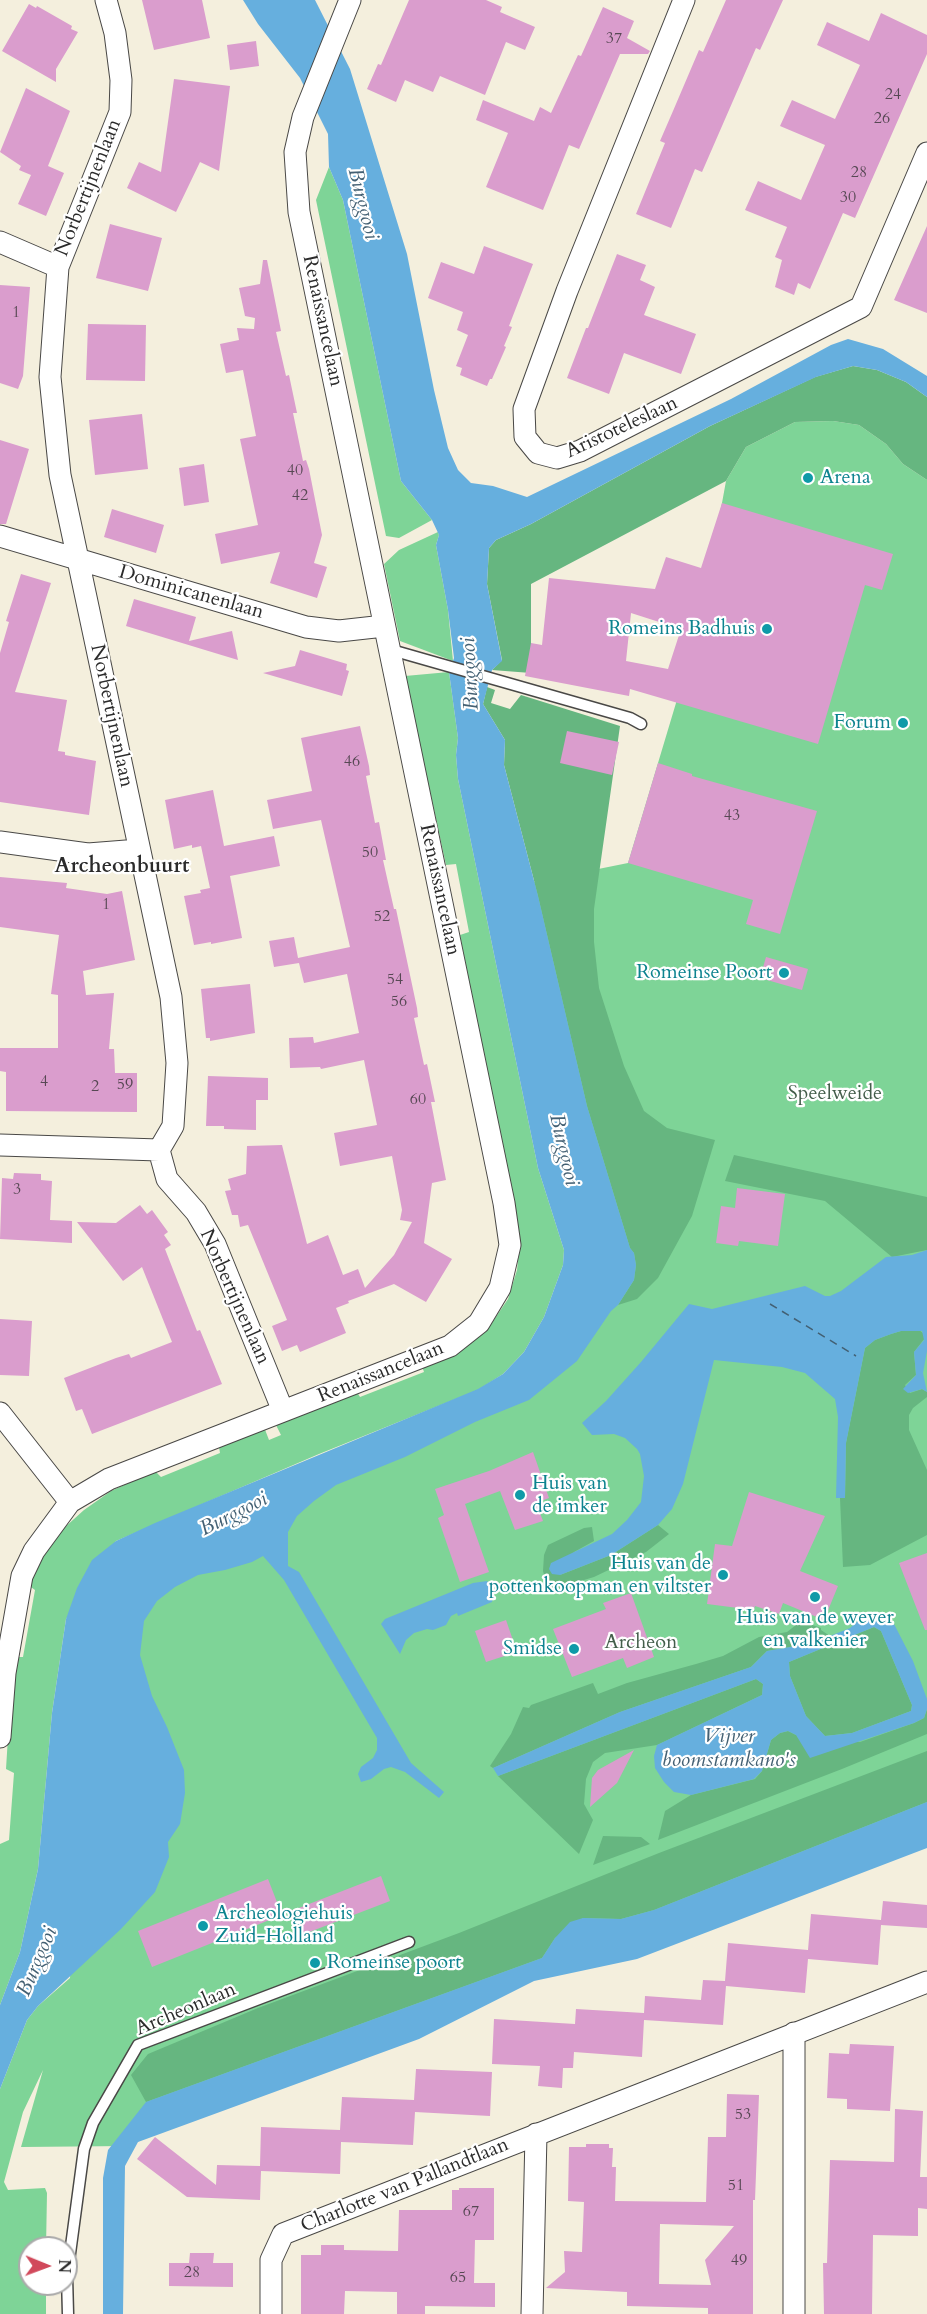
<!DOCTYPE html>
<html>
<head>
<meta charset="utf-8">
<style>
  body { margin:0 }
  #map { position:relative; width:927px; height:2314px; overflow:hidden; background:#f4efdd; font-family:Cardo,serif }
  canvas { display:block }
  .north { position:absolute; left:18px; top:2236px; width:60px; height:60px; box-sizing:border-box; background:#fff; border:2px solid #aaa; border-radius:50%; rotate:91deg; font-size:16px; font-weight:700; line-height:24px; text-align:center; color:#2b2b2b }
  .north::after { content:''; display:block; margin:auto; width:21px; height:27px; background:#d1495b; clip-path:polygon(50% 0,100% 100%,50% 72%,0 100%) }
</style>
</head>
<body>
<div id="map">
<canvas width="927" height="2314"></canvas>
<div class="north">N</div>
</div>
<script>
const g = document.querySelector('canvas').getContext('2d');
g.lineJoin = 'round';
function paint(path, color) { g.fillStyle = color; g.fill(path, 'evenodd'); }
const shape = rows => new Path2D(rows.map(r => 'M' + r).join(''));
function trace(path, color, width, dash) { g.strokeStyle = color; g.lineWidth = width; g.lineCap = dash ? 'butt' : 'round'; g.setLineDash(dash || []); g.stroke(path); }
function drawText(font, color, halo, rows, align = 'center') {
  g.font = font + ' Cardo,serif'; g.lineWidth = 4.5; g.setLineDash([]); g.textBaseline = 'middle'; g.strokeStyle = halo; g.fillStyle = color; for (const [text, x, y, turn = 0] of rows) {
    g.save(); g.translate(x, y); g.rotate((+turn || 0) * Math.PI / 180); g.textAlign = isNaN(turn) ? turn : align; if (halo) g.strokeText(text, 0, 0); g.fillText(text, 0, 0); g.restore();
  }
}
paint(shape([
  [329,167,343,200,401,481,432,520,399,538,386,536,316,200],
  [833,421,859,425,886,444,903,464,927,480,927,1833,577,1960,127,2146,21,2147,43,2070,23,2112,4,2182,8,2190,45,2188,47,2193,46,2248,30,2248,30,2284,46,2284,46,2314,0,2314,0,2089,27,2020,38,2006,70,1978,86,1589,509,1395,586,1331,514,886,628,863,676,703,722,503,726,481,746,447,795,422],
  [438,532,439,535,436,545,448,610,453,661,400,641,384,564,399,550],
  [449,672,458,738,456,755,458,779,538,1168,564,1250,563,1265,544,1317,524,1352,503,1374,478,1390,319,1454,116,1541,66,1619,52,1713,38,1869,20,1952,0,2005,0,1844,9,1840,14,1773,6,1769,10,1705,17,1657,23,1657,35,1590,28,1585,37,1564,64,1528,84,1510,111,1491,155,1471,161,1477,220,1453,219,1447,264,1427,269,1440,281,1435,275,1423,357,1392,360,1397,424,1372,422,1366,489,1327,508,1299,517,1270,520,1241,460,935,469,932,456,864,446,865,405,676]
]), '#7ed497');
paint(shape([
  [853,366,877,370,906,382,927,397,927,480,903,464,886,444,859,425,833,421,795,422,746,447,726,481,531,584,531,673,492,670,502,660,487,584,489,548,496,540,531,524,710,426,815,377],
  [487,687,495,690,491,703,510,709,521,695,620,726,594,909,594,942,599,988,624,1066,644,1111,667,1128,715,1140,692,1216,658,1278,637,1299,618,1305,634,1280,636,1265,634,1253,630,1248,587,1106,538,896,504,765,505,740,483,704],
  [734,1155,927,1197,927,1250,892,1257,825,1201,725,1181],
  [919,1330,923,1333,925,1338,914,1352,916,1375,905,1385,910,1393,922,1389,927,1392,927,1397,913,1408,909,1415,909,1430,927,1470,927,1535,870,1565,843,1567,840,1498,845,1498,846,1443,865,1348,875,1340,891,1334,901,1331],
  [658,1525,669,1534,646,1552,594,1577,554,1589,551,1589,546,1583,543,1571,544,1555,548,1545,584,1528,592,1527,594,1541,574,1552,560,1575,611,1555],
  [801,1621,821,1628,821,1630,830,1636,796,1646,767,1651,751,1667,620,1712,493,1768,490,1766,511,1734,523,1707,529,1708,531,1705,590,1684,593,1683,598,1694,627,1683,696,1664,723,1656,759,1637,787,1632],
  [874,1627,881,1631,912,1705,911,1711,852,1733,825,1736,806,1716,790,1676,789,1662],
  [756,1679,763,1684,762,1695,657,1745,605,1753,593,1762,586,1779,584,1804,593,1820,579,1854,498,1776],
  [927,1709,927,1734,842,1769,658,1840,665,1811,691,1795,755,1779,762,1771,771,1740,780,1733,788,1731,796,1735,860,1742,914,1723,924,1718],
  [927,1751,927,1802,654,1910,621,1919,583,1918,555,1938,542,1958,146,2102,131,2075,148,2054,258,2008,459,1933,659,1853],
  [603,1836,641,1837,650,1844,593,1865]
]), '#66b680');
paint(shape([
  [243,0,315,0,350,69,407,254,434,390,448,448,458,470,471,483,493,486,527,497,731,399,831,345,848,339,883,349,927,376,927,397,906,382,877,370,853,366,816,377,710,426,531,524,496,540,489,548,487,584,502,661,492,670,483,704,505,740,504,765,538,896,587,1106,630,1248,634,1253,636,1265,634,1280,618,1305,611,1311,577,1361,529,1400,475,1422,405,1457,336,1485,314,1501,297,1516,288,1532,288,1566,299,1572,411,1763,444,1792,439,1798,405,1772,391,1767,384,1769,371,1779,361,1782,358,1774,361,1767,373,1758,377,1750,377,1738,284,1580,263,1556,252,1562,225,1570,198,1575,175,1587,157,1601,144,1621,140,1655,152,1696,167,1727,184,1770,185,1793,180,1824,168,1842,169,1857,155,1892,121,1929,38,2006,27,2020,0,2089,0,2005,20,1952,38,1869,52,1713,66,1619,77,1588,92,1560,116,1541,155,1523,478,1389,503,1374,524,1352,544,1317,563,1265,564,1250,538,1168,458,779,456,755,458,738,449,672,454,658,448,610,436,545,439,535,432,520,401,481,343,200,329,167,328,134,300,78,258,24],
  [927,1250,927,1351,923,1373,927,1392,922,1389,908,1393,903,1389,916,1375,914,1352,924,1340,922,1331,901,1331,891,1334,875,1340,865,1348,846,1443,845,1498,836,1498,838,1417,835,1399,805,1373,782,1367,714,1360,683,1484,672,1509,658,1525,611,1555,560,1575,552,1574,549,1569,551,1563,612,1534,627,1520,641,1502,644,1476,640,1454,637,1449,625,1438,614,1434,592,1435,582,1423,606,1401,641,1362,689,1304,712,1309,805,1286,825,1296,830,1296,841,1291,886,1257,912,1255],
  [487,1581,494,1590,492,1602,458,1616,457,1613,451,1616,446,1625,433,1630,427,1629,414,1633,406,1640,400,1654,381,1624,385,1619,473,1583],
  [870,1615,884,1615,894,1624,913,1661,927,1699,927,1709,924,1718,914,1723,810,1758,796,1735,788,1731,780,1733,771,1740,762,1771,754,1779,691,1795,674,1792,664,1782,655,1768,654,1756,657,1745,762,1695,763,1684,756,1679,498,1776,493,1768,620,1712,751,1667,767,1651,796,1646,830,1636,850,1628,861,1618],
  [874,1627,881,1631,912,1705,911,1711,852,1733,825,1736,806,1716,790,1676,789,1662],
  [927,1802,927,1848,637,1959,534,1981,419,2039,138,2142,125,2166,123,2314,103,2314,103,2178,108,2150,146,2102,542,1958,555,1938,570,1922,583,1918,621,1919,654,1910]
]), '#66afde');
trace(shape([
  [770,1304,856,1356]
]), '#436073', 1.5, [8, 6]);
paint(shape([
  [142,0,202,0,210,38,154,50],
  [409,0,486,0,502,7,500,12,535,27,525,50,506,42,485,95,440,76,433,92,405,80,396,102,367,89,378,64,381,65],
  [726,0,783,0,760,50,756,48,702,172,695,169,671,228,636,214,665,143,660,141,673,111,699,50,703,52],
  [29,4,36,8,37,6,72,26,71,29,78,32,56,69,56,82,2,51],
  [603,7,634,21,627,38,650,51,648,54,620,54,579,149,569,145,543,210,486,187,508,133,476,120,483,100,534,121,540,107,551,113,578,55,581,56],
  [881,13,927,35,927,54,855,218,843,213,810,289,798,283,794,295,775,287,782,260,775,257,787,227,745,210,758,181,801,200,825,145,780,126,792,100,835,119,860,65,817,45,827,22,869,41],
  [256,41,259,66,230,70,227,45],
  [174,79,230,86,219,171,200,162,176,212,127,188,139,162,161,172],
  [26,88,70,111,48,166,64,173,46,216,18,204,31,175,19,170,21,166,0,152],
  [110,224,162,238,148,291,96,278],
  [927,226,927,313,894,300],
  [484,246,533,264,509,326,512,327,504,346,506,347,492,379,490,379,487,386,460,375,462,368,456,366,468,335,457,330,463,312,428,298,441,262,474,274],
  [617,254,646,265,640,280,655,287,644,315,696,334,681,374,624,353,609,394,567,378,586,328,588,328],
  [263,260,267,260,281,331,276,332,286,376,289,375,297,413,293,413,303,461,306,460,309,469,322,535,314,563,327,567,317,598,270,583,280,552,221,564,215,534,258,525,240,439,256,436,243,370,226,373,220,344,239,340,237,328,254,329,255,318,245,316,239,288,260,284],
  [0,285,30,287,23,376,18,389,0,383],
  [88,324,146,325,145,381,86,380],
  [142,414,148,469,95,475,89,420],
  [0,440,29,449,6,524,0,524],
  [204,464,209,502,184,506,179,468],
  [722,503,893,554,882,590,865,585,818,744,630,689,629,696,525,676,531,643,542,645,549,578,655,589,666,557,701,568],
  [631,613,681,629,668,669,626,661],
  [112,509,164,525,156,553,104,537],
  [21,574,51,583,15,692,67,700,58,751,65,752,65,755,96,761,89,815,0,802,0,653,9,622,6,621],
  [134,599,196,617,189,641,232,631,238,660,126,626],
  [300,650,347,664,346,670,349,671,342,696,263,673,295,666],
  [360,726,369,766,370,775,366,776,375,823,379,822,386,860,383,860,394,909,396,909,417,1008,418,1017,414,1018,424,1065,427,1064,435,1102,431,1102,446,1180,432,1183,424,1243,452,1259,426,1302,394,1284,348,1301,349,1303,336,1308,346,1333,300,1352,297,1345,282,1351,272,1326,287,1320,248,1225,240,1227,238,1215,232,1215,225,1191,231,1190,228,1179,246,1174,247,1146,282,1145,307,1244,328,1235,343,1275,358,1269,365,1288,394,1255,412,1222,400,1220,402,1210,392,1156,340,1166,334,1133,377,1125,364,1060,321,1069,320,1067,290,1068,289,1038,313,1037,314,1043,359,1033,347,974,304,983,299,963,274,967,269,941,294,937,298,958,350,947,321,820,273,829,267,800,312,791,301,738],
  [567,731,619,742,612,775,560,763],
  [658,763,692,774,692,776,817,811,780,934,746,924,753,900,628,863],
  [213,790,224,846,274,836,280,866,230,876,242,938,211,944,211,942,194,945,184,896,201,893,200,890,210,888,201,846,192,848,192,845,174,849,165,800],
  [0,877,67,883,66,888,107,894,122,891,135,960,83,971,86,995,114,993,109,1049,114,1049,115,1073,137,1073,137,1112,6,1111,6,1072,0,1071,0,1048,58,1048,58,995,51,994,59,935,0,927],
  [766,957,808,969,802,990,760,978],
  [250,984,255,1033,210,1041,210,1038,206,1038,201,989],
  [208,1076,268,1078,268,1100,256,1100,256,1130,224,1129,224,1126,206,1126],
  [14,1173,41,1174,41,1180,52,1181,50,1220,72,1221,72,1243,0,1239,2,1178,13,1179],
  [737,1188,785,1194,778,1246,739,1241,738,1246,716,1243,721,1206,735,1208],
  [140,1205,147,1214,152,1210,168,1232,164,1235,171,1245,165,1249,197,1331,200,1330,222,1384,92,1434,82,1409,76,1411,64,1378,116,1358,129,1354,131,1358,172,1342,142,1267,123,1281,77,1222,116,1223],
  [0,1319,32,1321,29,1376,0,1375],
  [533,1452,549,1498,536,1503,543,1521,515,1530,500,1491,465,1504,489,1572,460,1582,438,1518,444,1515,435,1489,489,1471],
  [749,1492,825,1516,800,1571,838,1586,824,1620,783,1603,779,1614,755,1606,754,1610,707,1604,715,1544,732,1546],
  [927,1553,927,1630,925,1630,899,1563],
  [631,1593,654,1657,627,1668,623,1658,572,1677,553,1629,606,1609,603,1603],
  [506,1620,517,1652,486,1662,475,1631],
  [634,1750,617,1783,590,1807,592,1778,598,1770],
  [381,1876,390,1901,299,1936,291,1911],
  [268,1879,282,1915,152,1967,138,1931],
  [883,1901,927,1905,927,1928,881,1925,878,1965,808,1959,805,1993,726,1986,723,2025,644,2020,642,2057,574,2052,573,2068,563,2068,562,2088,538,2086,540,2066,492,2064,494,2019,575,2024,576,2009,644,2013,645,1996,701,2000,703,1980,725,1981,728,1943,808,1950,811,1914,881,1920],
  [850,2044,894,2046,890,2111,847,2109,847,2099,827,2098,829,2053,849,2054],
  [416,2069,492,2072,490,2116,415,2112,413,2145,341,2142,340,2174,261,2171,260,2200,187,2197,137,2159,155,2137,216,2185,217,2165,260,2166,261,2127,340,2130,342,2097,414,2100],
  [727,2094,759,2095,755,2200,753,2200,753,2314,708,2314,708,2308,627,2306,627,2292,546,2288,565,2272,564,2251,582,2252,584,2202,568,2201,569,2147,586,2147,586,2144,609,2144,609,2148,613,2148,612,2167,616,2167,615,2201,706,2202,708,2137,726,2137],
  [660,2224,734,2226,705,2260,711,2285,659,2284],
  [895,2109,923,2111,920,2177,927,2177,927,2209,918,2208,918,2236,873,2235,872,2314,824,2314,823,2263,827,2263,830,2160,894,2162],
  [459,2188,494,2188,494,2240,475,2240,474,2283,495,2283,495,2307,425,2306,425,2314,397,2314,397,2292,345,2291,344,2314,301,2314,301,2255,321,2255,321,2245,344,2245,344,2250,398,2251,399,2210,452,2210,452,2190,459,2190],
  [190,2253,214,2253,213,2263,233,2263,233,2287,169,2286,169,2263,189,2263]
]), '#da9dcd');
const service = shape([
  [388,649,630,718,641,724],
  [68,2314,67,2276,84,2149,93,2123,138,2045,409,1942]
]);
const minor = shape([
  [106,0,115,33,121,80,120,112,58,267,50,377,60,475,171,997,177,1063,173,1126,159,1150,167,1179,196,1212,215,1244,283,1411],
  [684,0,567,291,524,409,525,437,538,453,557,458,580,451,861,307,927,153],
  [0,242,58,267],
  [0,536,306,627,339,631,384,626],
  [0,842,88,854,139,850],
  [0,1145,159,1150],
  [0,1413,70,1502],
  [0,1737,5,1673,22,1576,34,1551,70,1502,109,1479,450,1346,479,1323,500,1288,510,1245,504,1203,299,212,295,152,303,117,350,0],
  [271,2314,271,2260,283,2234,927,1982],
  [532,2314,536,2134],
  [794,2314,794,2033]
]);
trace(service, '#494846', 13);
trace(minor, '#494846', 23);
trace(service, '#fff', 10);
trace(minor, '#fff', 21);
for (const [x, y, r, color] of [
  [808,478,6,"#0f9aa8"],
  [767,629,6,"#0f9aa8"],
  [903,723,6,"#0f9aa8"],
  [784,973,6,"#0f9aa8"],
  [520,1495,6,"#0f9aa8"],
  [723,1575,6,"#0f9aa8"],
  [815,1597,6,"#0f9aa8"],
  [574,1649,6,"#0f9aa8"],
  [203,1926,6,"#0f9aa8"],
  [315,1963,6,"#0f9aa8"]
]) { const dot = new Path2D(); dot.arc(x, y, r, 0, 2 * Math.PI); g.fillStyle = color; g.fill(dot); trace(dot, '#fff', 2); }
drawText('16px', '#574854', null, [
  ["37",614,39],
  ["24",893,95],
  ["26",882,119],
  ["28",859,173],
  ["30",848,198],
  ["1",16,313],
  ["40",295,471],
  ["42",300,496],
  ["46",352,762],
  ["43",732,816],
  ["50",370,853],
  ["1",106,905],
  ["52",382,917],
  ["54",395,980],
  ["56",399,1002],
  ["4",44,1082],
  ["59",125,1085],
  ["2",95,1087],
  ["60",418,1100],
  ["3",17,1190],
  ["53",743,2115],
  ["51",736,2186],
  ["67",471,2212],
  ["49",739,2261],
  ["28",192,2273],
  ["65",458,2278]
]);
drawText('20px', '#2b2b2b', '#fff', [
  ["Norbertijnenlaan",89,188,-68],
  ["Renaissancelaan",322,321,78],
  ["Aristoteleslaan",622,428,-25],
  ["Dominicanenlaan",191,593,16],
  ["Norbertijnenlaan",111,716,78],
  ["Renaissancelaan",439,890,78],
  ["Norbertijnenlaan",234,1297,66],
  ["Renaissancelaan",381,1373,-22],
  ["Archeonlaan",186,2010,-23],
  ["Charlotte van Pallandtlaan",405,2186,-22]
]);
drawText('20px', '#0d838f', '#fff', [
  ["Arena",820,478,"left"],
  ["Romeins Badhuis",755,629],
  ["Forum",891,723],
  ["Romeinse Poort",772,973],
  ["Huis van",532,1484,"left"],
  ["de imker",532,1507,"left"],
  ["Huis van de",711,1564],
  ["pottenkoopman en viltster",711,1587],
  ["Huis van de wever",815,1618,"center"],
  ["en valkenier",815,1641,"center"],
  ["Smidse",562,1649],
  ["Archeologiehuis",215,1914,"left"],
  ["Zuid-Holland",215,1937,"left"],
  ["Romeinse poort",327,1963,"left"]
], 'right');
drawText('20px', '#445e4b', '#fff', [
  ["Speelweide",835,1094],
  ["Archeon",641,1643]
]);
drawText('italic 21px', '#436073', '#fff', [
  ["Burggooi",362,204,76],
  ["Burggooi",471,674,-93],
  ["Burggooi",563,1150,77],
  ["Burggooi",234,1515,-27],
  ["Vijver",729,1737],
  ["boomstamkano's",729,1761],
  ["Burggooi",38,1962,-67]
]);
drawText('bold 21px', '#2b2b2b', '#fff', [
  ["Archeonbuurt",122,867]
]);
</script>
</body>
</html>
